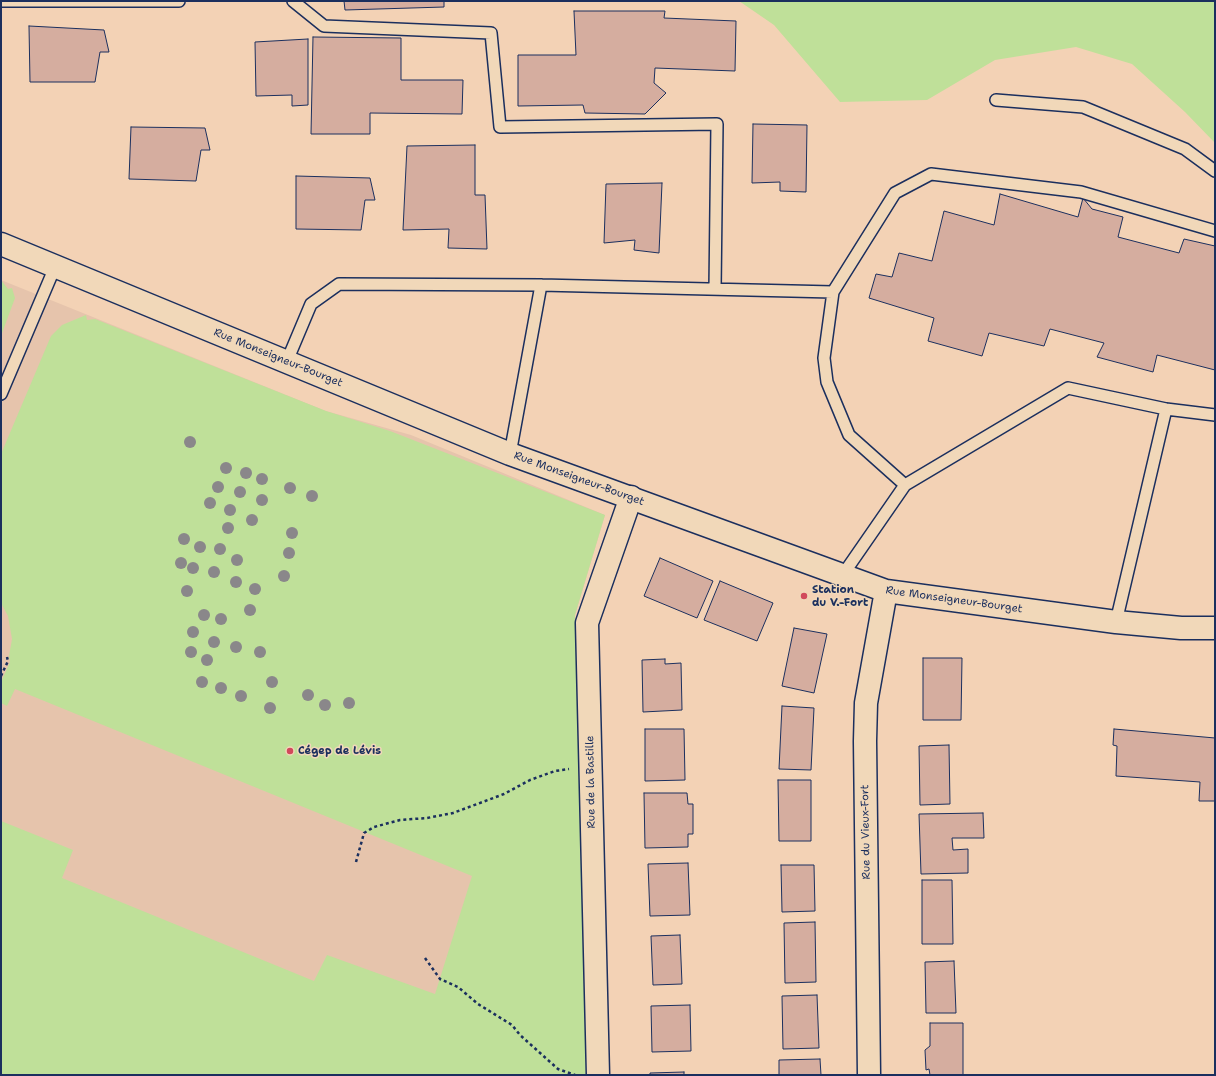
<!DOCTYPE html>
<html>
<head>
<meta charset="utf-8">
<style>
  body { margin:0 }
  #map { position:relative; width:1216px; height:1076px; overflow:hidden; background:#f3d2b5; font-family:"Shantell Sans",sans-serif }
  canvas { display:block }
  .frame { position:absolute; inset:0; border:2px solid #1b2f5e; pointer-events:none }
</style>
</head>
<body>
<div id="map">
<canvas width="1216" height="1076"></canvas>
<div class="frame"></div>
</div>
<script>
const g = document.querySelector('canvas').getContext('2d');
g.lineJoin = 'round';
function paint(path, color) { g.fillStyle = color; g.fill(path, 'evenodd'); }
const shape = rows => new Path2D(rows.map(r => 'M' + r).join(''));
function trace(path, color, width, dash) { g.strokeStyle = color; g.lineWidth = width; g.lineCap = dash ? 'butt' : 'round'; g.setLineDash(dash || []); g.stroke(path); }
function drawText(font, color, halo, rows, align = 'center') {
  g.font = font + ' "Shantell Sans",sans-serif'; g.lineWidth = 3; g.setLineDash([]); g.textBaseline = 'middle'; g.strokeStyle = halo; g.fillStyle = color; for (const [text, x, y, turn = 0] of rows) {
    g.save(); g.translate(x, y); g.rotate((+turn || 0) * Math.PI / 180); g.textAlign = isNaN(turn) ? turn : align; if (halo) g.strokeText(text, 0, 0); g.fillText(text, 0, 0); g.restore();
  }
}
paint(shape([
  [1,280,326,411,411,435,605,515,575,615,586,1075,1,1075]
]), '#e6c4ac');
paint(shape([
  [739,1,1215,1,1215,143,1185,112,1132,64,1076,47,995,60,927,100,840,102,774,25],
  [1,280,8,289,12,288,15,298,1,336],
  [86,315,87,320,95,319,326,411,390,431,605,515,575,615,586,1075,1,1075,1,821,73,850,62,878,314,981,327,955,435,994,472,876,15,689,7,706,1,703,1,682,10,662,9,656,12,639,8,616,1,603,1,454,51,336,62,325]
]), '#bfe099');
const building = shape([
  [344,1,444,1,444,7,345,10,344,1],
  [574,11,665,11,664,18,736,21,735,71,655,68,654,83,666,93,645,114,585,113,583,105,518,106,518,55,576,55,574,11],
  [29,26,104,30,109,52,100,52,95,82,30,82,29,26],
  [313,37,401,38,401,80,463,80,462,114,370,113,370,134,311,134,313,37],
  [308,39,308,105,292,106,292,95,256,96,255,42,308,39],
  [753,124,807,125,806,192,780,191,780,182,752,183,753,124],
  [131,127,205,128,210,150,201,150,196,181,129,179,131,127],
  [475,145,475,195,485,195,487,249,448,248,449,229,403,230,407,146,475,145],
  [296,176,370,178,375,200,365,200,361,230,296,229,296,176],
  [662,183,659,253,634,250,635,240,604,243,606,184,662,183],
  [1000,194,1078,217,1083,198,1092,209,1123,217,1118,237,1179,253,1184,239,1215,246,1215,370,1157,355,1153,372,1097,357,1104,343,1050,329,1044,346,989,333,982,356,928,341,934,318,869,298,876,274,892,277,899,253,932,261,944,211,994,225,1000,194],
  [660,558,713,581,697,618,644,596,660,558],
  [720,581,773,603,757,641,704,620,720,581],
  [794,628,827,634,814,693,782,686,794,628],
  [923,658,962,658,961,720,923,720,923,658],
  [665,659,665,664,681,663,682,710,643,712,642,660,665,659],
  [782,706,814,708,811,770,779,769,782,706],
  [645,729,684,729,685,780,645,781,645,729],
  [1114,729,1215,738,1215,801,1199,801,1200,782,1116,776,1117,746,1113,745,1114,729],
  [949,745,950,804,920,805,919,746,949,745],
  [778,780,811,780,811,841,779,841,778,780],
  [644,793,687,793,688,804,693,804,693,834,688,834,688,847,645,848,644,793],
  [983,813,984,838,952,838,953,850,968,849,968,873,921,874,919,814,983,813],
  [688,863,690,915,650,916,648,864,688,863],
  [781,865,814,865,815,911,782,912,781,865],
  [922,880,952,880,953,944,922,944,922,880],
  [815,922,816,982,785,983,784,923,815,922],
  [680,935,682,984,653,985,651,936,680,935],
  [954,961,956,1013,926,1013,925,962,954,961],
  [817,995,819,1048,783,1049,782,996,817,995],
  [690,1005,691,1051,652,1052,651,1006,690,1005],
  [930,1023,963,1023,963,1075,930,1075,929,1069,926,1070,925,1050,930,1046,930,1023],
  [820,1059,821,1075,779,1075,779,1060,820,1059],
  [684,1072,684,1075,650,1075,650,1073,684,1072]
]);
paint(building, '#d5ad9f');
trace(building, '#1b2f5e', 1);
const service = shape([
  [1,1,179,1],
  [293,1,324,26,491,33,500,127,717,124,715,289],
  [996,100,1083,107,1185,149,1215,171],
  [287,361,311,304,339,284,541,285,833,292],
  [1,394,55,267],
  [510,454,541,285],
  [905,485,849,435,827,382,824,358,833,292,895,193,931,174,1081,192,1215,231],
  [842,576,905,485,1068,388,1166,409,1215,415],
  [1116,622,1166,409]
]);
const minor = shape([
  [598,1075,587,623,631,497]
]);
const tertiary = shape([
  [1,244,510,454,886,591,1116,622,1181,628,1215,628],
  [869,1075,865,741,866,703,886,591]
]);
trace(service, '#1b2f5e', 14);
trace(minor, '#1b2f5e', 25);
trace(tertiary, '#1b2f5e', 25);
trace(shape([
  [1,676,8,661,7,657],
  [356,862,364,833,374,827,400,820,427,818,453,813,504,794,530,780,555,771,569,769],
  [425,958,440,979,458,987,478,1004,512,1025,520,1035,558,1069,575,1075]
]), '#1b2f5e', 2.5, [3, 3]);
trace(service, '#f1d8b9', 11);
trace(minor, '#f1d8b9', 22);
trace(tertiary, '#f1d8b9', 22);
g.fillStyle = '#8a878a';
for (const [x, y] of [
  [190,442],
  [226,468],
  [246,473],
  [262,479],
  [218,487],
  [290,488],
  [240,492],
  [312,496],
  [262,500],
  [210,503],
  [230,510],
  [252,520],
  [228,528],
  [292,533],
  [184,539],
  [200,547],
  [220,549],
  [289,553],
  [237,560],
  [181,563],
  [193,568],
  [214,572],
  [284,576],
  [236,582],
  [255,589],
  [187,591],
  [250,610],
  [204,615],
  [221,619],
  [193,632],
  [214,642],
  [236,647],
  [191,652],
  [260,652],
  [207,660],
  [202,682],
  [272,682],
  [221,688],
  [308,695],
  [241,696],
  [349,703],
  [325,705],
  [270,708]
]) { g.beginPath(); g.arc(x, y, 6, 0, 2 * Math.PI); g.fill(); }
for (const [x, y, r, color] of [
  [804,596,4,"#d1495b"],
  [290,751,4,"#d1495b"]
]) { const dot = new Path2D(); dot.arc(x, y, r, 0, 2 * Math.PI); g.fillStyle = color; g.fill(dot); trace(dot, '#f1d8b9', 1.5); }
drawText('11px', '#1b2f5e', '#f1d8b9', [
  ["Rue Monseigneur-Bourget",278,358,22],
  ["Rue Monseigneur-Bourget",579,479,20],
  ["Rue Monseigneur-Bourget",954,600,8],
  ["Rue de la Bastille",591,782,-91],
  ["Rue du Vieux-Fort",866,832,-91]
]);
drawText('bold 11px', '#1b2f5e', '#f1d8b9', [
  ["Station",812,590],
  ["du V.-Fort",812,603],
  ["Cégep de Lévis",298,751]
], 'left');
</script>
</body>
</html>
